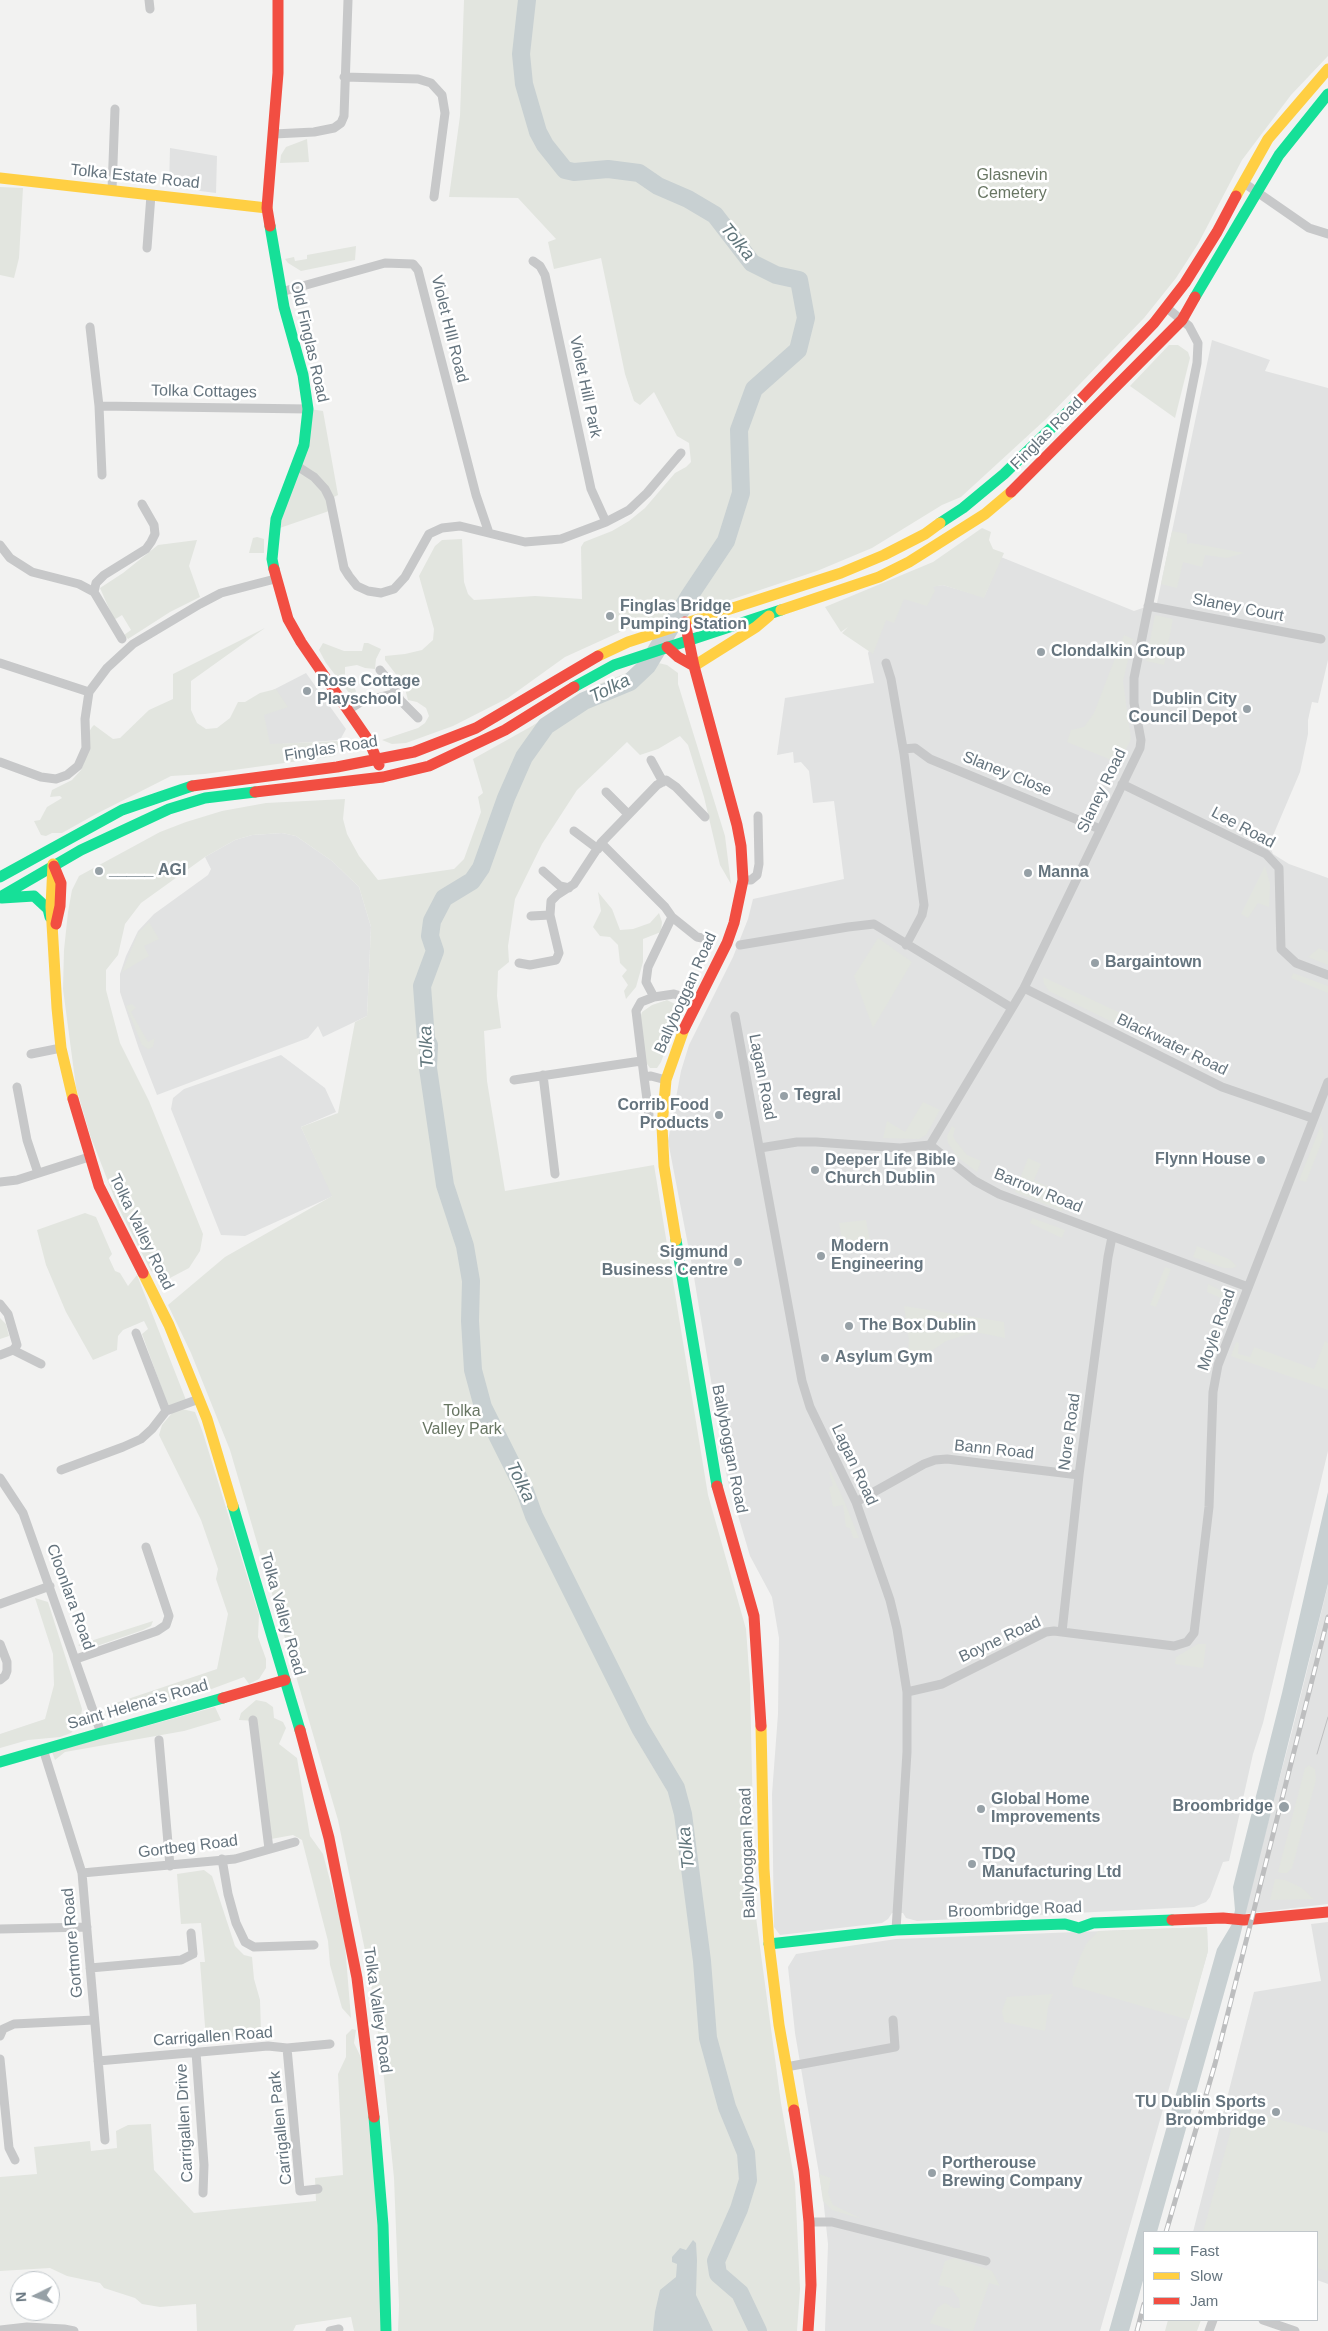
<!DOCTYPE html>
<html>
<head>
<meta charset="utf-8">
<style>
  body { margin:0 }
  #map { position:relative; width:1328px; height:2331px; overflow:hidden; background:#f2f2f1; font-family:Arial,sans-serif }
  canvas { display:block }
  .legend { position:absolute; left:1143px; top:2231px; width:175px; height:90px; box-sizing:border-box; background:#fff; border:1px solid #c1c7cb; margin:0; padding:6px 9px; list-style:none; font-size:15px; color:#65747e }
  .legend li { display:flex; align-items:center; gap:10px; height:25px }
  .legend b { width:25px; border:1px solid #c1c7cb }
  .north { position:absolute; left:10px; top:2271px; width:50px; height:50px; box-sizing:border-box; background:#fff; border:1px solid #c1c7cb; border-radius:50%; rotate:266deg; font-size:14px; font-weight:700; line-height:20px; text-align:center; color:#65747e }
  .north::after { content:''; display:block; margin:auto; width:18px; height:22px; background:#96a0a6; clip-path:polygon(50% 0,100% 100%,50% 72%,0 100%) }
</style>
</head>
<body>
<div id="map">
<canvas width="1328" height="2331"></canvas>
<ul class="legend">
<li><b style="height:6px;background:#16e098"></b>Fast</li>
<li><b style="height:6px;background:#ffcf43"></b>Slow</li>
<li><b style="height:6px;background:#f24e42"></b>Jam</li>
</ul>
<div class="north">N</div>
</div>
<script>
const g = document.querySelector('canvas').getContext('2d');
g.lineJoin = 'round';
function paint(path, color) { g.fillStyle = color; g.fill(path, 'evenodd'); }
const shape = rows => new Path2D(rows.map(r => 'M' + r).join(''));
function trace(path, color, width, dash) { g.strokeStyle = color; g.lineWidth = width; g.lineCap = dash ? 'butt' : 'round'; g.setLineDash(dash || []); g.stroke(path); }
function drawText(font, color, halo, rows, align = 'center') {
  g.font = font + ' Arial,sans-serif'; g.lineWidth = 5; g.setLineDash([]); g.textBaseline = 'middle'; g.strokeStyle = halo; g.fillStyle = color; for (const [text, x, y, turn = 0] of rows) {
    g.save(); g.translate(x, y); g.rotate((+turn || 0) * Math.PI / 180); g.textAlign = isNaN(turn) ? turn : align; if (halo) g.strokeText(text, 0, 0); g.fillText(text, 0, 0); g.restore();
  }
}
paint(shape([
  [170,148,217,156,216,193,169,187],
  [1212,340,1270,360,1265,371,1328,388,1328,660,1318,703,1312,702,1308,720,1308,734,1300,772,1269,845,1273,854,1289,864,1328,878,1328,1451,1263,1723,1253,1754,1229,1861,1223,1862,1210,1897,1206,1902,1194,1907,917,1921,906,1918,903,1913,892,1913,888,1919,882,1923,780,1935,774,1927,772,1794,778,1714,779,1638,772,1597,750,1556,727,1478,693,1271,668,1141,681,1071,689,1045,733,957,748,919,753,899,844,879,834,801,813,803,809,771,801,762,794,763,793,752,777,755,785,698,874,683,868,653,884,611,905,590,943,585,984,597,1001,557,1134,611,1157,603],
  [306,673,346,729,340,740,267,745,261,715,273,690],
  [282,833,296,836,303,841,332,861,359,887,371,927,367,1016,323,1037,318,1026,308,1038,157,1095,139,1049,120,992,120,974,126,956,138,931,154,914,208,875,211,869,205,857,235,840,252,835],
  [281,1055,325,1088,336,1112,301,1127,333,1196,245,1236,221,1235,171,1109,173,1098,184,1089],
  [1328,1585,1328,1904,1244,1914,1292,1731],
  [1328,1922,1328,2284,1317,2280,1317,2232,1193,2232,1254,1992,1321,1981,1311,1924],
  [1207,1927,1208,1951,1100,2331,825,2331,828,2244,823,2197,795,2033,788,1967,796,1954,896,1939]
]), '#e1e2e2');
paint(shape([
  [464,0,1328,0,1328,56,1291,95,1242,160,1198,244,1176,278,1144,318,1046,419,961,497,942,505,872,548,817,571,712,606,711,602,631,627,565,657,508,698,453,726,406,743,392,744,382,740,418,728,425,723,429,716,426,708,417,702,408,700,404,685,385,660,385,656,405,654,422,650,433,640,434,629,419,576,435,546,442,540,462,539,464,582,468,594,474,600,535,596,582,599,581,547,584,542,612,531,629,521,645,508,675,473,686,467,691,462,689,443,677,436,654,392,640,405,634,401,625,374,601,258,554,269,548,242,556,239,518,198,449,197,460,116],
  [307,139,309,162,280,163,281,155,286,147],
  [0,187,23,188,19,258,14,278,0,275],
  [356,246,355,260,301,271,288,263,285,259,294,257,295,261,307,259,307,255],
  [1169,345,1178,345,1188,352,1190,358,1175,418,1130,386],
  [309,409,323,411,338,495,330,499,332,510,274,530],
  [982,528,991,532,989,540,993,549,1004,553,984,598,943,585,933,587,935,591,927,606,904,599,894,623,886,620,873,654,842,633,848,627,841,632,825,607,933,562],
  [1172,531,1187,534,1187,544,1191,543,1244,553,1227,558,1205,555,1202,567,1183,562,1177,588,1161,584],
  [257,537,264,539,264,553,249,553,253,538],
  [197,540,189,566,200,597,170,612,128,639,124,635,131,630,122,615,114,620,100,588,123,573,158,545],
  [1155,615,1173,619,1164,665,1146,661],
  [265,628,191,681,191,710,197,723,206,729,217,728,230,718,238,702,245,702,260,693,276,689,288,707,264,715,270,744,339,741,335,756,205,774,171,776,96,814,62,833,52,833,46,836,41,835,34,821,40,820,47,807,62,798,60,796,50,797,52,790,72,780,81,770,89,749,89,732,92,727,94,725,113,739,120,738,149,710,173,699,173,674],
  [1124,635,1133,639,1123,681,1131,739,1119,763,1067,742,1071,730,1084,727,1094,713],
  [323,643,344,651,362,651,364,643,368,643,381,649,376,659,375,669,365,668,357,665,345,667,345,679,351,681,356,691,353,698,326,663,319,650],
  [654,662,667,665,678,673,678,684,725,836,731,884,720,865,704,797,688,745,680,736,658,749,640,755,627,742,577,790,542,844,515,899,508,946,509,962,498,971,497,996,501,1028,484,1031,487,1081,505,1191,654,1165,708,1495,746,1629,750,1684,755,1910,781,2103,795,2183,800,2289,797,2331,398,2331,399,2305,394,2178,382,2059,368,1965,338,1820,230,1450,191,1353,168,1305,225,1257,332,1196,301,1127,338,1113,355,1022,367,1016,371,927,359,887,332,861,303,841,296,836,282,833,252,835,235,840,205,857,141,903,125,924,118,955,106,970,106,990,120,1043,149,1101,203,1234,200,1251,189,1268,170,1278,160,1276,151,1271,118,1207,90,1135,76,1087,63,989,64,950,68,912,72,890,79,876,160,832,186,822,222,811,266,803,345,799,343,819,347,834,359,856,378,880,454,869,464,859,481,812,478,797,483,793,473,759,532,726,594,686],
  [1265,866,1270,884,1269,907,1258,903,1248,918,1241,914],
  [598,892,612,909,620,930,633,929,650,923,659,913,662,922,661,932,643,939,643,962,636,987,626,999,624,991,628,985,622,976,627,970,620,963,618,945,610,937,600,936,593,927,601,911],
  [149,922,159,939,144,946,149,956,122,972,138,933],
  [878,938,912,962,873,1028,854,976],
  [1319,948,1328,952,1328,965,1308,957],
  [1293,973,1328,986,1328,993,1291,978],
  [1043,977,1144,1024,1139,1035,1049,991,1044,984],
  [667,1000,675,1004,680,1011,661,1062,657,1068,650,1068,644,1060,639,1021,642,1012,652,1005],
  [132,1004,136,1008,131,1012,148,1042,155,1038,153,1047,148,1049,142,1045,126,1006],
  [923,1102,940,1110,926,1135,919,1139,883,1138,887,1121,905,1132],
  [1321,1125,1324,1136,1306,1182,1299,1180],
  [952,1126,955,1128,953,1136,955,1140,967,1155,981,1161,977,1172,957,1157,948,1143,947,1136],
  [1028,1158,1041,1164,1034,1180,1066,1196,1062,1211,1015,1192],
  [85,1213,96,1217,112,1254,109,1258,115,1271,120,1273,128,1286,137,1275,186,1400,168,1406,142,1334,148,1329,144,1321,123,1330,118,1336,117,1350,93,1360,66,1312,46,1265,37,1230],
  [1032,1218,1065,1230,1062,1238,1030,1223],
  [866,1220,869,1237,874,1247,844,1250,839,1223],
  [1197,1246,1229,1259,1237,1266,1233,1268,1224,1268,1193,1257],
  [1165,1267,1171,1269,1156,1307,1150,1305],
  [1208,1284,1224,1292,1229,1298,1229,1307,1221,1305,1223,1299,1207,1292],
  [904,1306,1004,1322,1005,1338,975,1332,946,1341,907,1368,909,1340],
  [0,1318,6,1324,9,1336,0,1339],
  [1325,1341,1328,1343,1328,1390,1231,1356,1236,1342,1239,1343,1238,1354,1250,1357,1254,1347,1314,1369],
  [182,1409,195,1412,203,1433,259,1615,258,1637,266,1659,266,1668,259,1679,249,1684,244,1677,198,1694,111,1715,104,1711,110,1705,217,1669,228,1614,216,1579,218,1569,201,1520,159,1435,162,1425,172,1413],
  [829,1472,831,1472,845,1503,859,1538,853,1538,850,1528,846,1527,843,1505,833,1507,829,1487,833,1486],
  [35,1598,48,1602,82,1709,80,1722,71,1733,60,1737,28,1740,0,1748,0,1734,45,1719,54,1685,53,1654],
  [153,1621,151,1626,143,1630,91,1648,85,1649,78,1645],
  [1198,1644,1206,1644,1203,1668,1175,1664,1176,1657],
  [256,1700,266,1702,273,1707,274,1718,283,1722,286,1728,279,1744,297,1758,310,1836,323,1854,344,1933,351,2018,342,2008,330,1965,328,1941,302,1840,293,1835,271,1839,256,1721,239,1720,241,1713],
  [215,1707,221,1720,184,1731,65,1752,55,1760,52,1752],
  [1309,1765,1315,1769,1316,1780,1292,1868,1287,1873,1281,1873,1278,1872,1305,1768],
  [204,1870,212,1876,235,1946,244,1955,252,1957,254,1979,260,2000,261,2031,257,2034,206,2039,200,1962,205,1962,201,1923,181,1924,177,1874],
  [1275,1879,1285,1880,1302,1888,1314,1899,1270,1900],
  [1207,1927,1208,1951,1189,2020,1073,1986,1072,1980,1080,1957,1086,1944,1098,1931],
  [1053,1994,1048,2007,1045,2031,1004,2022,1002,2011,1007,1997],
  [352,2029,356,2030,354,2043,370,2076,386,2331,354,2331,351,2317,296,2325,293,2331,197,2331,196,2304,160,2307,142,2304,135,2298,104,2288,100,2283,67,2276,50,2268,0,2271,0,2177,37,2174,34,2147,90,2141,91,2151,117,2148,116,2131,128,2125,151,2124,154,2170,194,2213,316,2201,315,2178,343,2175,338,2074,346,2057,346,2035],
  [1237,2108,1328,2133,1328,2271,1317,2268,1317,2232,1203,2232],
  [819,2174,831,2178,828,2193,833,2205,862,2219,832,2210,823,2201],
  [955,2258,992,2271,1000,2286,989,2283,973,2331,955,2331,930,2323,938,2307,945,2303,954,2308,960,2308,959,2299,951,2288,938,2285,945,2261],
  [1168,2320,1201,2320,1197,2331,1165,2331]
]), '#e2e5df');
paint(shape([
  [1328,1492,1328,1584,1239,1940,1157,2232,1144,2232,1144,2277,1129,2331,1109,2331,1217,1949,1232,1924,1235,1910,1233,1887,1282,1693],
  [693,2240,696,2243,697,2260,696,2295,713,2331,653,2331,655,2312,660,2290,676,2277,677,2264,672,2262,672,2257,680,2248,686,2250]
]), '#c8d0d2');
trace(shape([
  [527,0,521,54,524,84,538,132,545,145,565,170,574,172,608,169,639,173,658,186,688,199,715,215,752,263,776,275,799,280,806,318,798,350,754,389,739,430,741,493,726,541,690,595,647,666,630,682,584,701,546,726,524,757,506,798,481,868,472,881,444,898,432,921,430,936,435,951,422,986,426,1039,429,1045,428,1068,445,1185,465,1246,471,1281,470,1321,473,1370,483,1407,525,1491,534,1516,640,1728,676,1788,683,1814,702,1961,708,2038,727,2107,746,2153,748,2180,739,2209,716,2261,718,2274,740,2293,758,2331]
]), '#c8d0d2', 18);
trace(shape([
  [149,0,150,9],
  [344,77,418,79,431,83,442,95,445,113,434,197],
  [274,134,314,132,334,128,341,123,344,116,348,0],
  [1244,183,1309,228,1328,234],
  [112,190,115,109],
  [147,248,151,195],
  [533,261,540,266,545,275,591,489,606,522],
  [281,292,385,263,413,264,418,270,476,495,489,533],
  [90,327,99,406,102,475],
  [99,406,308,409],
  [297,466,314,477,325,489,330,499,344,568,349,576,357,586,368,591,381,593,394,589,405,577,429,534,442,528,460,526,525,542,561,539,606,522,629,510,647,493,681,453],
  [0,545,10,558,32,572,79,584,94,592,122,639],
  [94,592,96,583,104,575,146,549,151,542,155,534,154,525,142,504],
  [1148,606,1321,639],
  [0,663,89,692],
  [886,663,891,679,904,754,924,905,922,915,906,945],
  [380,670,394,687,400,700,418,718],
  [348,710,361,702,396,693],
  [903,749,915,748,930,759,1100,829],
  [651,760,663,782],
  [0,762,41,777,56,779,67,775,78,766,86,748,85,719,89,692,107,668,133,644,200,604,221,593,275,579],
  [1122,784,1266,854,1279,868,1281,949,1296,963,1328,975],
  [606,792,628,814],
  [574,831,598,849],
  [601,843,665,907,672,917,697,937,707,939],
  [543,871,560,886,569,888],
  [743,880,751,880,757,875,759,864,758,816],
  [531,916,550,915],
  [740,945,848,927,874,924,1012,1008],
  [519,963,530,965,556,960,559,953,550,915,551,901,557,895,574,884,601,843,657,785,666,780,676,787,705,817],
  [1024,988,1222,1087,1312,1118],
  [654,997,646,982,648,967,672,917],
  [735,1016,802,1381,810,1407,856,1502,890,1600,897,1629,907,1692,907,1752,896,1930],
  [31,1054,61,1048],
  [543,1075,555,1174],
  [644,1077,649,1115],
  [514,1080,641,1061],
  [666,1080,651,1076,644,1077,636,1011,641,1002,654,997,674,994,697,1001],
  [17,1087,27,1140,38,1173],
  [930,1145,1024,988,1140,748,1141,740,1134,703,1134,678,1197,363,1198,343,1189,326,1167,308],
  [760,1148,797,1142,816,1142,900,1148,930,1145,975,1181,999,1194,1248,1287],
  [0,1182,17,1180,89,1157],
  [0,1304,8,1314,17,1345,13,1350,0,1355],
  [136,1333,166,1411],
  [13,1350,41,1364],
  [61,1470,123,1447,141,1439,152,1429,166,1411,199,1399],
  [0,1478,23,1513,101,1733],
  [856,1502,924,1464,935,1460,947,1459,1079,1475],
  [0,1604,50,1586],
  [1062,1632,1079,1475,1108,1257,1112,1237],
  [0,1644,7,1662,7,1671,5,1676,0,1680],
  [76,1659,157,1631,166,1625,169,1616,146,1547],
  [907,1692,942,1684,1046,1632,1054,1631,1174,1646,1187,1642,1194,1633,1209,1507,1213,1392,1218,1365,1328,1082],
  [253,1720,269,1849],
  [159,1740,170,1866],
  [43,1749,82,1873,105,2140],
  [222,1859,228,1894,236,1923,245,1942,254,1947,314,1945],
  [82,1873,235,1859,295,1842],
  [0,1929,87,1927],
  [90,1968,181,1960,193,1954,191,1933],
  [0,2036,3,2029,14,2024,94,2020],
  [287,2048,300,2191,318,2189],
  [196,2052,204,2165,203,2193],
  [0,2059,9,2148,15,2160],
  [98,2061,268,2046,287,2048,330,2044],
  [786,2067,895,2047,893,2020],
  [809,2222,832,2222,986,2261],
  [1263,2320,1295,2331],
  [0,2330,27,2327,64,2329,74,2331],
  [330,2331,339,2329],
  [1209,2331,1213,2320]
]), '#c7c8c9', 9);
trace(shape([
  [270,226,284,307,303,375,308,409,304,445,276,519,272,559,274,569],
  [1195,297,1279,155,1328,94],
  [940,523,963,508,1004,474,1081,399],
  [574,687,614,665,781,610],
  [0,877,122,810,192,786],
  [0,897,81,850,169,809,205,798,255,792],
  [2,898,34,896,48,909,50,917],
  [676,1240,717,1486],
  [233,1506,300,1730],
  [0,1762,223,1698],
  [769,1944,896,1930,1065,1924,1079,1928,1093,1923,1172,1920],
  [374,2117,383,2225,386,2331]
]), '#16e098', 11);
trace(shape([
  [0,178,267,208],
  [1236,196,1268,139,1328,69],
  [781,610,879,577,909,562,985,514,1011,492],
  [598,656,628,642,841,573,884,555,925,534,940,523],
  [694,666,756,627,769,616],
  [53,864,51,907,57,1008,61,1048,73,1099],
  [676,1240,664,1166,662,1126,666,1080,684,1029],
  [143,1273,169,1325,207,1419,233,1506],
  [761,1726,764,1869,769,1944,779,2025,794,2110]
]), '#ffcf43', 11);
trace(shape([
  [270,226,267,208,278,73,278,0],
  [1081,399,1154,323,1185,283,1217,232,1236,196],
  [1011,492,1182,320,1195,297],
  [274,569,288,619,301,642,369,741,379,765],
  [667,647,678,657,694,666],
  [192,786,337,767,414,752,476,728,598,656],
  [255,792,383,777,429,766,505,730,574,687],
  [54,866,61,883,60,906,56,924],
  [684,1029,727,943,734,923,743,880,741,846,737,825,694,666,685,622],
  [73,1099,99,1186,143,1273],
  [717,1486,754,1616,761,1726],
  [223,1698,285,1680],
  [300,1730,329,1838,357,1978,374,2117],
  [1172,1920,1223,1918,1244,1920,1328,1912],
  [794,2110,804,2171,809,2222,811,2285,808,2331]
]), '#f24e42', 11);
trace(shape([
  [1317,1754,1328,1717]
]), '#bdbebf', 1);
const rail = shape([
  [1166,2232,1215,2064,1328,1617],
  [1137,2331,1144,2304]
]);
trace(rail, '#bdbebf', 5);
trace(rail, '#fff', 3, [9]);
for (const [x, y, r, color] of [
  [610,616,5,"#96a0a6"],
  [1041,652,5,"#96a0a6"],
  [307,691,5,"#96a0a6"],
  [1247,709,5,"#96a0a6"],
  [99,871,5,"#96a0a6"],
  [1028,873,5,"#96a0a6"],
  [1095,963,5,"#96a0a6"],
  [784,1096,5,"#96a0a6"],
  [719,1115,5,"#96a0a6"],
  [1261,1160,5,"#96a0a6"],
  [815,1170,5,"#96a0a6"],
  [821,1256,5,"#96a0a6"],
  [738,1262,5,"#96a0a6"],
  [849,1326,5,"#96a0a6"],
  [825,1358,5,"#96a0a6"],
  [1284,1807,6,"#96a0a6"],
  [981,1809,5,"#96a0a6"],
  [972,1864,5,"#96a0a6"],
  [1276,2112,5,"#96a0a6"],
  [932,2173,5,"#96a0a6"]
]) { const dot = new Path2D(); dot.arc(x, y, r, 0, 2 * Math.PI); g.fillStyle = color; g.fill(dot); trace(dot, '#fff', 2); }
drawText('16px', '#687663', '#fff', [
  ["Glasnevin",1012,176],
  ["Cemetery",1012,194],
  ["Tolka",462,1412],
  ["Valley Park",462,1430]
]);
drawText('16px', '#65747e', '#fff', [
  ["Tolka Estate Road",135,177,6],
  ["Violet HIll Road",449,329,76],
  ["Old Finglas Road",309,342,77],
  ["Violet Hill Park",585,387,78],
  ["Tolka Cottages",204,392,1],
  ["Finglas Road",1047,434,-45],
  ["Slaney Court",1238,608,11],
  ["Finglas Road",331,749,-9],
  ["Slaney Close",1007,774,22],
  ["Slaney Road",1102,791,-64],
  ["Lee Road",1243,828,28],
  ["Ballyboggan Road",686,993,-66],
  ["Blackwater Road",1172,1045,26],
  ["Lagan Road",762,1077,79],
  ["Barrow Road",1038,1191,22],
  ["Tolka Valley Road",141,1232,64],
  ["Moyle Road",1217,1330,-71],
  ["Nore Road",1070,1432,-82],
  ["Ballyboggan Road",729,1449,79],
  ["Bann Road",994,1450,6],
  ["Lagan Road",854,1465,65],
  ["Cloonlara Road",70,1597,70],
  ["Tolka Valley Road",282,1614,74],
  ["Boyne Road",1000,1640,-25],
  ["Saint Helena's Road",138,1705,-16],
  ["Gortbeg Road",188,1847,-7],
  ["Ballyboggan Road",748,1853,-92],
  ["Broombridge Road",1015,1910,-2],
  ["Gortmore Road",73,1943,-95],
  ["Tolka Valley Road",377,2010,82],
  ["Carrigallen Road",213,2037,-4],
  ["Carrigallen Drive",185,2123,-93],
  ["Carrigallen Park",281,2128,-96]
]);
drawText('bold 16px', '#65747e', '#fff', [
  ["Finglas Bridge",620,607],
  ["Pumping Station",620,625],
  ["Clondalkin Group",1051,652],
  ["Rose Cottage",317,682],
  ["Playschool",317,700],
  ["Dublin City",1237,700,"right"],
  ["Council Depot",1237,718,"right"],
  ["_____ AGI",109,871],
  ["Manna",1038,873],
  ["Bargaintown",1105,963],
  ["Tegral",794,1096],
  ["Corrib Food",709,1106,"right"],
  ["Products",709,1124,"right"],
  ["Flynn House",1251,1160,"right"],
  ["Deeper Life Bible",825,1161],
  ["Church Dublin",825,1179],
  ["Modern",831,1247],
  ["Engineering",831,1265],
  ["Sigmund",728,1253,"right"],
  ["Business Centre",728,1271,"right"],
  ["The Box Dublin",859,1326],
  ["Asylum Gym",835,1358],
  ["Global Home",991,1800],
  ["Improvements",991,1818],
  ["Broombridge",1273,1807,"right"],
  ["TDQ",982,1855],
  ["Manufacturing Ltd",982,1873],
  ["TU Dublin Sports",1266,2103,"right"],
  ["Broombridge",1266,2121,"right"],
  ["Portherouse",942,2164],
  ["Brewing Company",942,2182]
], 'left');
drawText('italic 18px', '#61767c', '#fff', [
  ["Tolka",737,242,51],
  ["Tolka",610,689,-26],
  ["Tolka",427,1047,-93],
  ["Tolka",520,1482,64],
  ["Tolka",687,1848,-96]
]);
</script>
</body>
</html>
